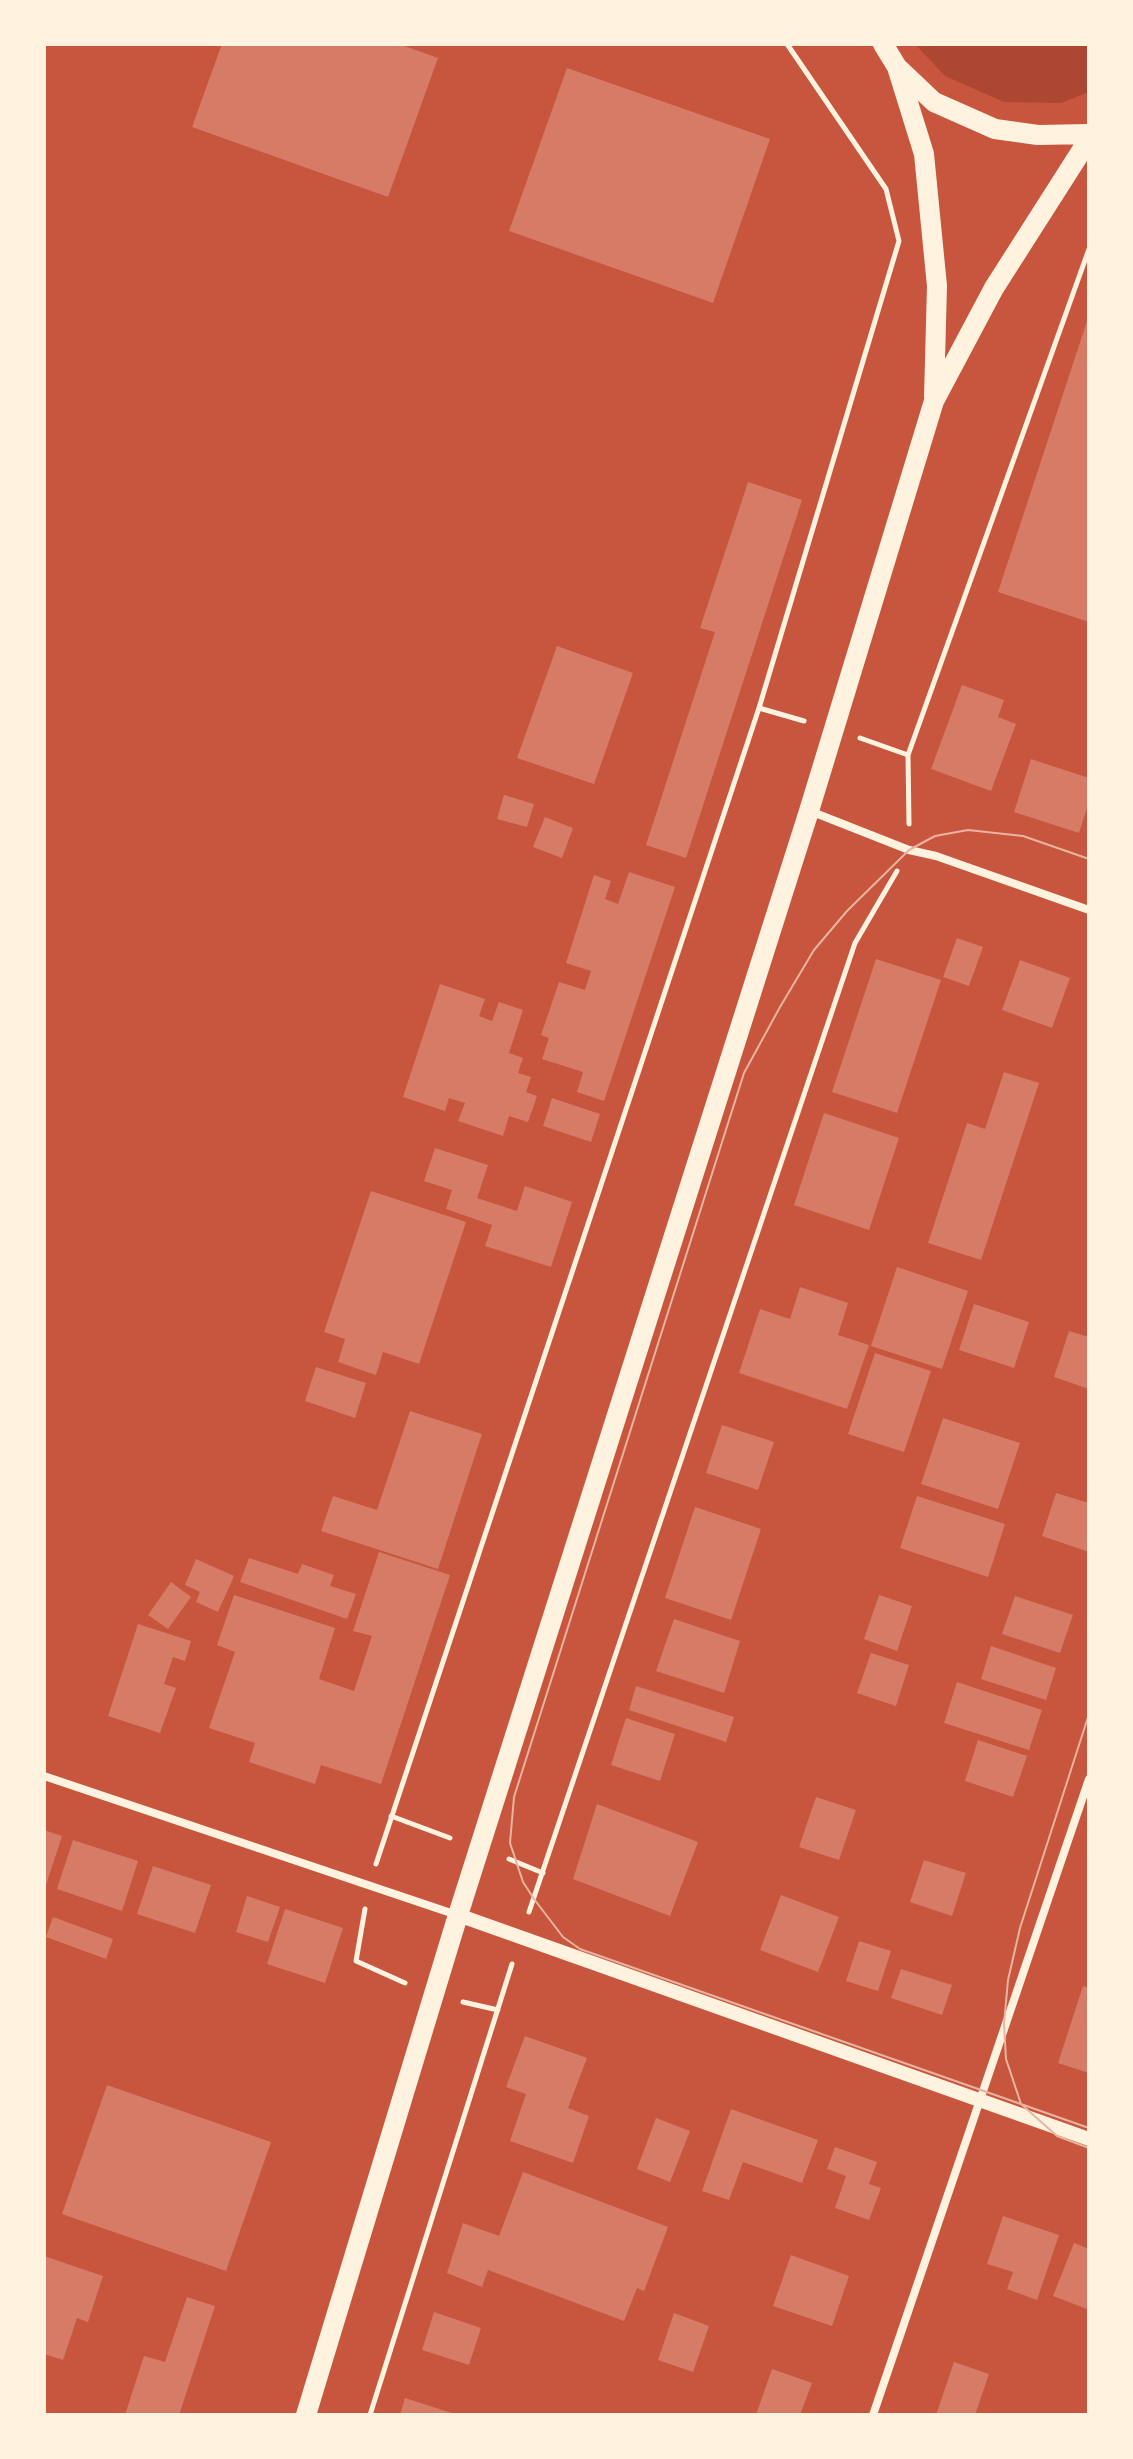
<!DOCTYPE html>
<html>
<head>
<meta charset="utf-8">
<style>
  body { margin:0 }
  #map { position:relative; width:1133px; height:2459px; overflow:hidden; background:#c8553d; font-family:"Roboto Condensed",sans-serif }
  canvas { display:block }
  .frame { position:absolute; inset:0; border:46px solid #fff3e0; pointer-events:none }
</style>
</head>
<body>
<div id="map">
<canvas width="1133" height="2459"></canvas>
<div class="frame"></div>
</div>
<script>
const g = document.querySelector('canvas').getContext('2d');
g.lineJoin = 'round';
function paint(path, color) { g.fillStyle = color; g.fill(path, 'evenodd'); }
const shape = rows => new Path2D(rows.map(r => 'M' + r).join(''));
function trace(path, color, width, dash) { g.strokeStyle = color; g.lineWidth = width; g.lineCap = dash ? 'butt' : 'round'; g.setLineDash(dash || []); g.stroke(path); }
paint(shape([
  [915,44,1089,44,1089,92,1061,103,1004,102,945,76]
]), '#ae4732');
paint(shape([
  [222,44,399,44,438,58,388,197,192,127],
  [567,68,770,139,713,303,509,231],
  [1089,315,1089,622,998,592],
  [748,482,802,500,686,858,646,845,715,632,700,628],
  [557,646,633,673,594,784,517,758],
  [962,685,1004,700,998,717,1016,724,991,791,931,769],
  [1031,759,1089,778,1089,802,1079,833,1014,812],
  [504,795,534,804,527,827,497,819],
  [545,817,573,828,562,858,533,847],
  [629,872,675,887,604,1101,577,1092,583,1072,542,1059,549,1038,541,1035,559,982,585,990,591,971,566,963,594,875,611,881,605,899,618,904],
  [957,938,983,947,969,986,943,977],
  [876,959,941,980,897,1113,832,1092],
  [1020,960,1070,978,1052,1028,1002,1010],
  [440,984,485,999,479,1016,492,1021,499,1002,523,1010,509,1053,523,1058,518,1073,531,1077,526,1092,537,1096,528,1122,509,1116,503,1136,458,1121,465,1103,449,1098,445,1111,403,1097],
  [1004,1072,1039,1083,981,1260,928,1243,967,1123,985,1129],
  [552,1098,600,1114,591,1142,543,1126],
  [824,1113,899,1138,869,1230,794,1205],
  [435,1148,488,1165,477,1198,517,1211,525,1186,572,1202,551,1267,485,1246,492,1225,446,1209,452,1190,424,1181],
  [371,1191,466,1222,419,1364,383,1352,376,1375,338,1362,345,1339,324,1332],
  [897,1267,968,1291,942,1369,871,1346],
  [800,1287,848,1303,838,1335,869,1345,847,1409,739,1373,760,1309,790,1319],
  [974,1304,1029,1322,1014,1368,959,1350],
  [1069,1331,1089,1337,1089,1389,1054,1377],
  [875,1353,931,1371,904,1452,848,1434],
  [316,1367,366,1383,355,1418,305,1401],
  [410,1411,482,1434,438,1569,321,1531,333,1496,377,1510],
  [943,1418,1020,1443,998,1509,921,1484],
  [722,1425,774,1442,758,1490,706,1473],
  [1056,1493,1089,1503,1089,1552,1042,1536],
  [917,1496,1005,1524,988,1577,900,1548],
  [695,1507,761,1529,731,1620,665,1598],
  [379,1552,450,1575,381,1784,321,1765,315,1784,249,1762,255,1743,209,1728,235,1652,217,1645,234,1595,335,1628,319,1679,354,1691,372,1636,353,1631],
  [249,1558,298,1574,302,1564,334,1575,330,1586,356,1594,347,1619,240,1582],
  [196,1559,234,1576,218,1612,196,1602,200,1592,185,1585],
  [171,1582,191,1597,168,1629,148,1615],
  [879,1595,912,1606,897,1651,864,1639],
  [1015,1596,1073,1615,1060,1653,1002,1634],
  [674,1619,740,1641,724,1693,656,1671],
  [138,1624,191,1641,185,1661,173,1657,164,1684,176,1688,160,1733,108,1716],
  [991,1646,1056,1668,1046,1700,981,1679],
  [871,1653,909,1665,896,1706,857,1693],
  [957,1682,1042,1710,1029,1750,944,1723],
  [636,1686,734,1717,726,1742,629,1710],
  [626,1718,675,1734,660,1781,611,1765],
  [978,1740,1027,1756,1013,1797,965,1781],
  [816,1797,856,1810,839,1860,799,1847],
  [597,1804,698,1842,670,1916,573,1879],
  [44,1830,62,1836,46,1885,44,1885],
  [73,1840,138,1861,122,1911,57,1889],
  [924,1860,966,1873,952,1916,910,1902],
  [153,1866,211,1885,195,1933,137,1914],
  [781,1895,839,1917,818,1972,760,1950],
  [247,1896,280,1907,268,1942,236,1932],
  [285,1909,343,1928,325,1983,267,1964],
  [53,1917,113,1939,106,1959,46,1937],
  [859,1941,891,1951,878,1991,846,1981],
  [901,1969,952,1985,942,2015,891,1998],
  [1083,1986,1089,1988,1089,2073,1058,2063],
  [525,2036,587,2058,568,2108,589,2116,573,2163,510,2141,526,2094,506,2087],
  [107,2085,271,2142,226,2271,62,2214],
  [731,2109,818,2140,802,2183,743,2162,729,2200,702,2191],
  [656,2118,690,2131,670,2182,637,2169],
  [835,2147,877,2162,869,2184,881,2188,869,2220,835,2208,846,2176,827,2169],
  [523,2172,668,2227,644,2291,637,2288,624,2321,488,2270,482,2287,447,2273,463,2223,499,2236],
  [1003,2216,1059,2235,1037,2300,1007,2289,1013,2272,987,2264],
  [1074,2243,1089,2249,1087,2309,1053,2296],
  [791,2255,849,2276,832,2326,773,2306],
  [44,2256,103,2276,88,2322,77,2318,63,2360,44,2354],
  [187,2297,215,2306,179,2415,125,2415,144,2356,165,2362],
  [434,2312,481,2328,469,2365,422,2350],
  [674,2313,709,2326,693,2372,658,2360],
  [954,2362,989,2374,975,2415,936,2415],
  [772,2369,812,2383,800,2415,756,2415],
  [405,2398,455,2414,455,2415,400,2415]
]), '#d67c66');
trace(shape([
  [759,708,804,721],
  [860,738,908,755],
  [909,824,908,755,1089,249],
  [391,1816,450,1838],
  [509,1859,543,1873],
  [376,1864,759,708,899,241,886,189,787,44],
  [365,1909,356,1961,405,1983],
  [529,1912,855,943,897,871],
  [463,2002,498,2010],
  [370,2415,512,1964]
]), '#fff3e0', 5);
trace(shape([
  [810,811,909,850,936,856,1089,910],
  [44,1776,457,1915],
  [873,2415,1089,1779]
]), '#fff3e0', 8);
trace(shape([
  [458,1915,1089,2139]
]), '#fff3e0', 14);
trace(shape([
  [883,44,897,67,934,102,995,129,1038,135,1089,134],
  [897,67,924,154,937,286,934,397],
  [306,2415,458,1915,809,811,934,401,994,288,1089,139]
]), '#fff3e0', 20);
trace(shape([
  [1089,859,1023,836,968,830,935,836,909,850,847,911,814,950,780,1007,744,1073,514,1797,510,1843,523,1882,534,1899,563,1937,580,1949,1089,2128],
  [1089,1714,1020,1928,1008,1980,1004,2024,1006,2059,1021,2104,1057,2136,1089,2148]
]), '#e9b49f', 2);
</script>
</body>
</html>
